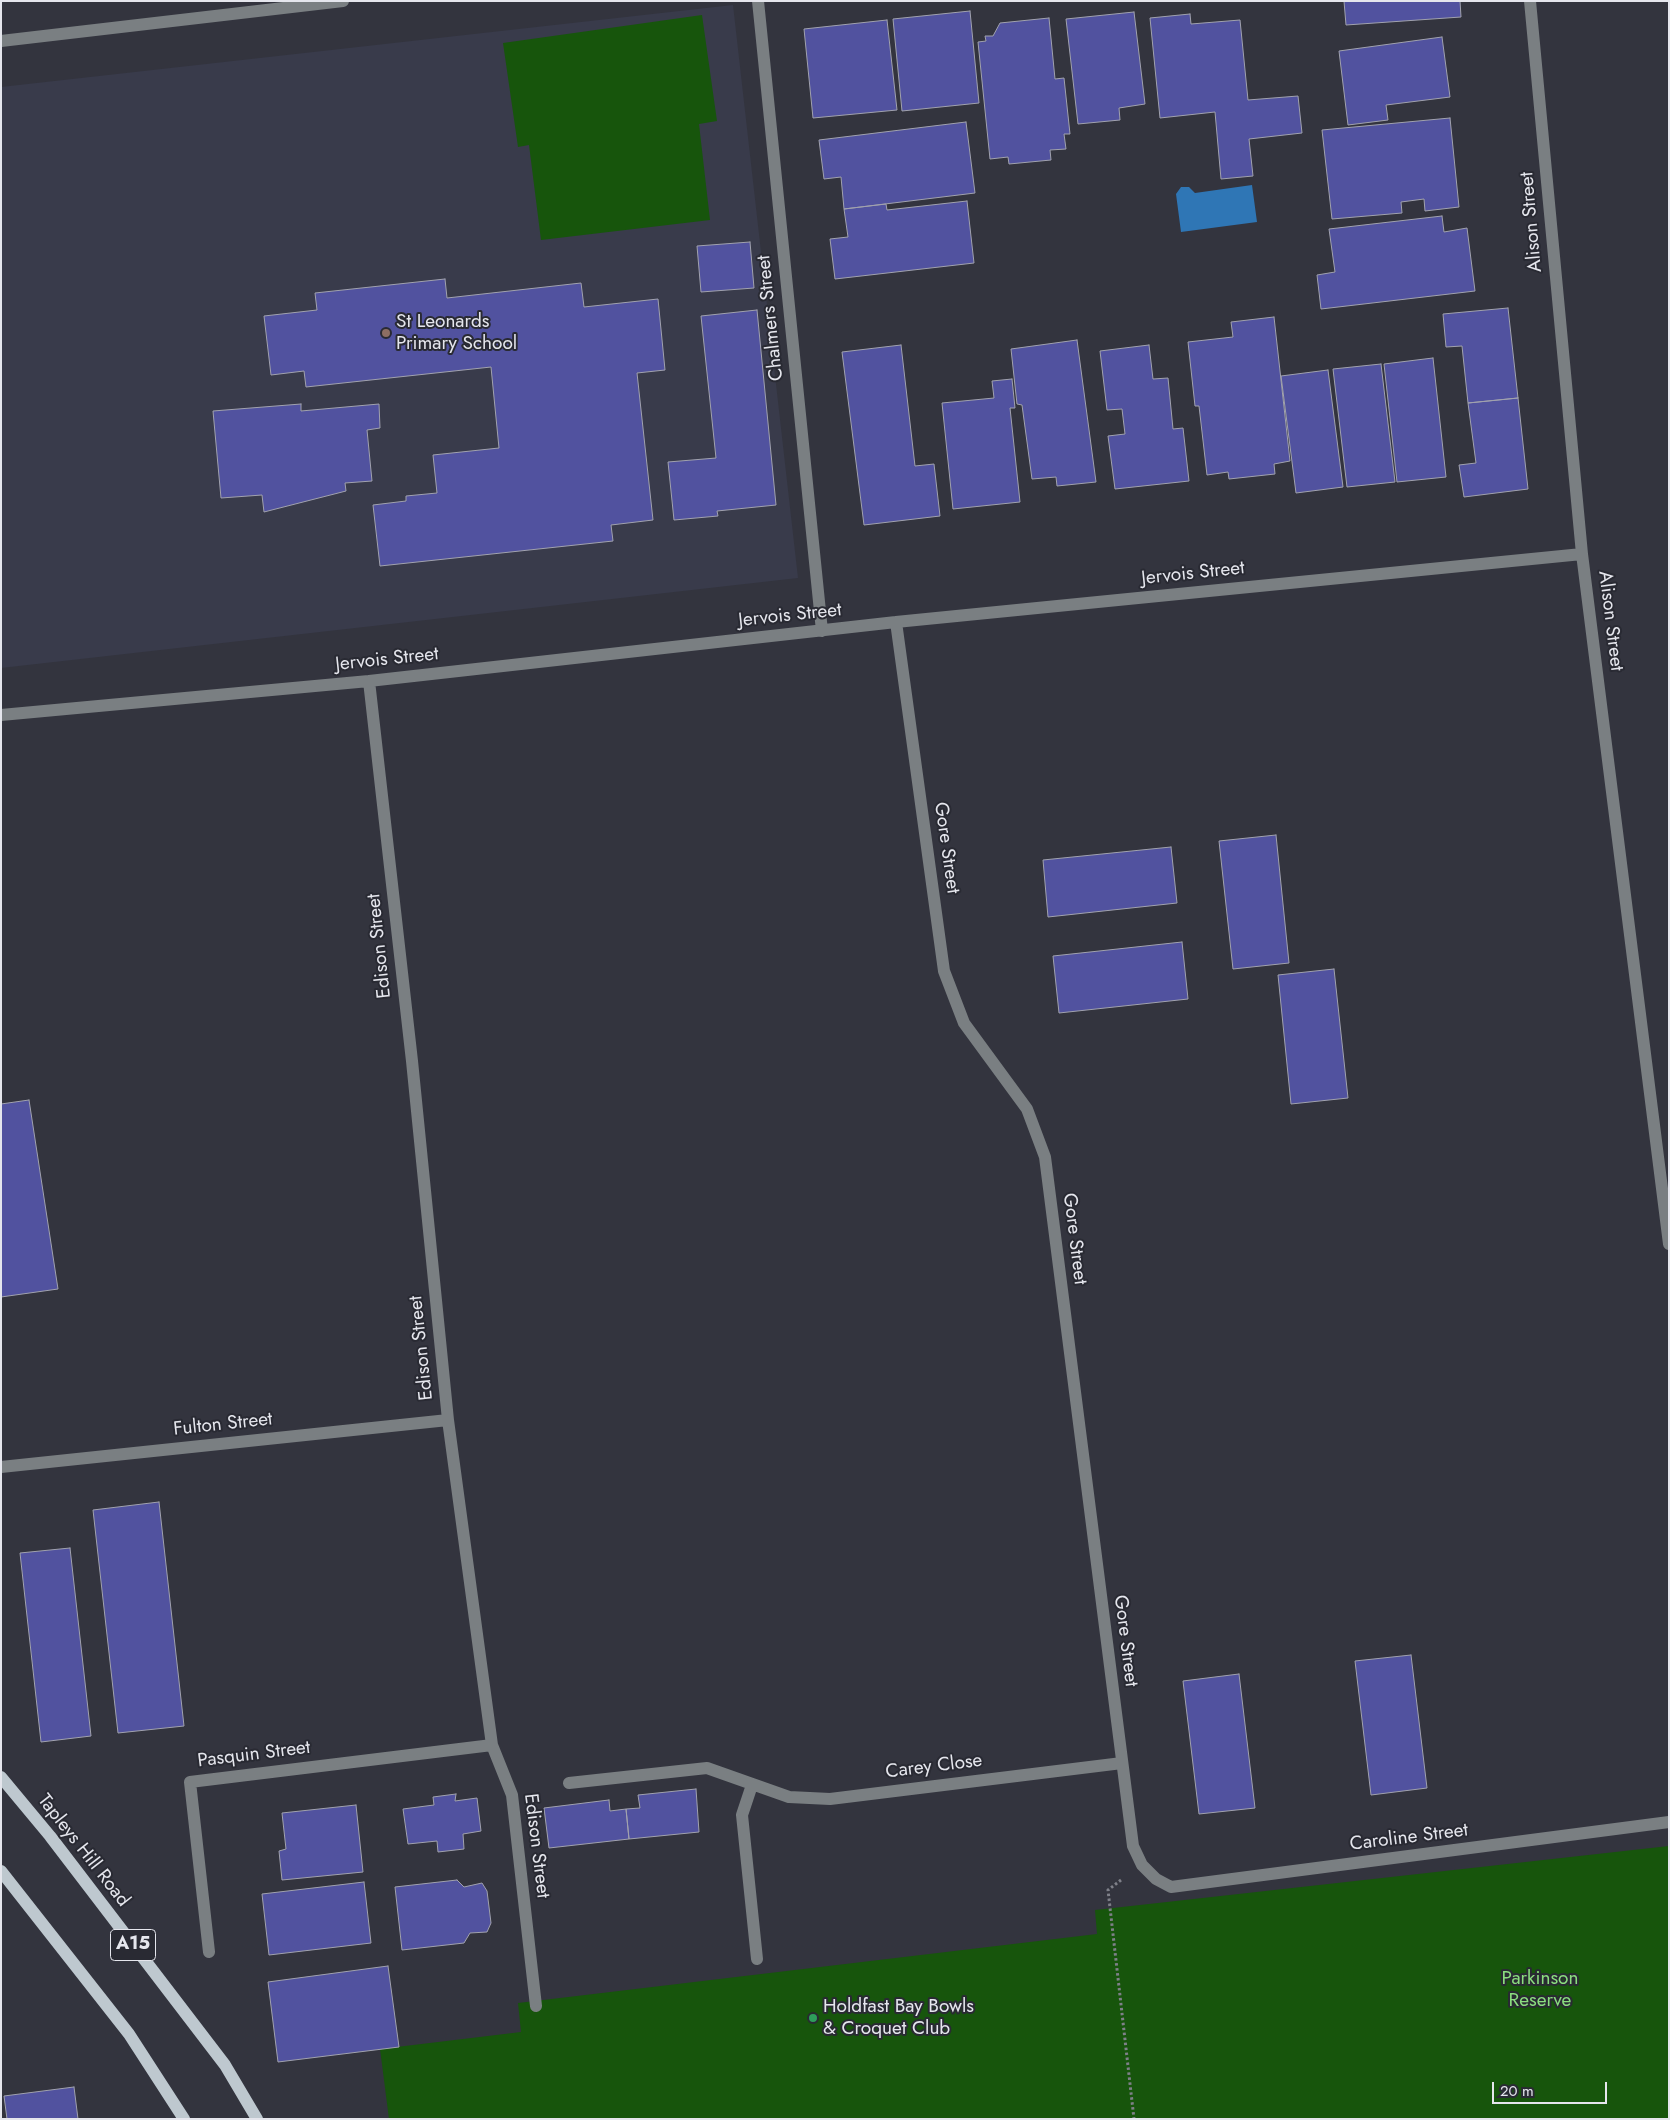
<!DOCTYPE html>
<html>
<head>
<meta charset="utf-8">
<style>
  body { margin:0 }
  #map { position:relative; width:1670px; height:2120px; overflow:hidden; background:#33343e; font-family:Jost,sans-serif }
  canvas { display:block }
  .frame { position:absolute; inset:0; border:2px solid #e5e6ed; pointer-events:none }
  .scale { position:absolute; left:1492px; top:2082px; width:115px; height:22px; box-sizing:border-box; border:2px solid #e5e6ed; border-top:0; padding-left:6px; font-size:15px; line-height:18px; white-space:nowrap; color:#e5e6ed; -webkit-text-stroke:4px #292a33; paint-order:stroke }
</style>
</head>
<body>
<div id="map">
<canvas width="1670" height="2120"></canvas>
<div class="frame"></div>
<div class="scale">20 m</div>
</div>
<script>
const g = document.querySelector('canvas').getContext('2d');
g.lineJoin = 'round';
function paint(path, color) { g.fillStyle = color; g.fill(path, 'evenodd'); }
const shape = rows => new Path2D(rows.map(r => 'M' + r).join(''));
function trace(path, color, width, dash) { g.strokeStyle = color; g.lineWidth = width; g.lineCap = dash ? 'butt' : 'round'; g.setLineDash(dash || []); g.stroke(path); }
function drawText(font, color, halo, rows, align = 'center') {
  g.font = font + ' Jost,sans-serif'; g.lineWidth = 4; g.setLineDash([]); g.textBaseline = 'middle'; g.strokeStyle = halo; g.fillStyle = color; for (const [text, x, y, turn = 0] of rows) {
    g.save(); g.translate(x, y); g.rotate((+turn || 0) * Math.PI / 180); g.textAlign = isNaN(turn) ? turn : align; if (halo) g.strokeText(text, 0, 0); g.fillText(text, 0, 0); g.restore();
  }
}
paint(shape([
  [733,5,798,578,1,668,1,87]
]), '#393b4b');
paint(shape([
  [702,15,717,121,699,124,710,220,541,240,529,145,518,147,503,43],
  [1669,1846,1669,2119,389,2119,380,2049,521,2032,518,2003,1097,1934,1095,1910]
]), '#17550c');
paint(shape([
  [1252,185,1257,222,1181,232,1176,194,1181,187,1189,187,1195,193]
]), '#2f76b5');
const building = shape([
  [1344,1,1460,1,1461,17,1346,25,1344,1],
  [970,11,979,103,902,111,893,19,970,11],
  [1134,12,1145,104,1119,108,1120,120,1078,124,1066,19,1134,12],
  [1190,14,1191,24,1240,20,1248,100,1298,96,1302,133,1249,139,1253,176,1221,179,1215,112,1160,118,1150,18,1190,14],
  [1049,18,1055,79,1064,78,1070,134,1064,134,1066,149,1050,150,1051,160,1009,164,1008,157,990,159,978,42,986,41,985,36,993,36,1000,23,1049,18],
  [887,20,897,110,813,118,804,29,887,20],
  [1442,37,1450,97,1386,105,1388,120,1348,125,1339,51,1442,37],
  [1450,118,1459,207,1425,211,1424,199,1401,202,1402,213,1332,219,1322,130,1450,118],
  [966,122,975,193,844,209,841,177,824,179,819,140,966,122],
  [967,201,974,263,835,279,830,239,848,237,844,209,886,204,887,210,967,201],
  [1442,216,1444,232,1467,228,1475,291,1321,309,1317,275,1335,272,1329,229,1442,216],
  [750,242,754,288,701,292,697,246,750,242],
  [445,279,447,298,581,283,584,307,658,299,665,370,637,373,653,520,611,525,613,541,380,566,373,505,406,501,406,496,437,493,433,455,499,448,491,367,306,387,304,371,271,375,264,316,317,310,315,293,445,279],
  [1508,308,1518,398,1468,403,1462,346,1446,347,1443,314,1508,308],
  [757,310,776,505,717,511,718,516,674,520,668,462,716,458,701,316,757,310],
  [1274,317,1290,461,1274,464,1275,474,1229,479,1228,472,1207,475,1199,406,1195,406,1188,342,1233,337,1231,322,1274,317],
  [1077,340,1096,482,1057,486,1056,477,1032,479,1022,405,1017,404,1011,349,1077,340],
  [901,345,915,466,934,464,940,516,864,525,842,352,901,345],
  [1149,345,1153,379,1168,378,1173,429,1183,428,1189,481,1115,489,1108,436,1125,434,1122,409,1107,410,1100,351,1149,345],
  [1433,358,1446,477,1397,482,1384,364,1433,358],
  [1381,364,1395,482,1347,487,1333,369,1381,364],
  [1328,370,1343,487,1296,493,1281,376,1328,370],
  [1012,379,1015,408,1010,408,1020,502,953,509,942,403,994,398,992,381,1012,379],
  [1518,398,1528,489,1464,497,1459,465,1476,463,1468,403,1518,398],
  [301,404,301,411,379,404,380,428,367,430,372,481,345,483,346,491,264,512,262,495,221,498,213,411,301,404],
  [1276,835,1289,963,1233,969,1219,841,1276,835],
  [1171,847,1177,903,1048,917,1043,860,1171,847],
  [1182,942,1188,999,1059,1013,1053,956,1182,942],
  [1334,969,1348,1098,1291,1104,1278,975,1334,969],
  [29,1100,58,1289,1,1297,1,1104,29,1100],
  [159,1502,184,1726,118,1733,93,1510,159,1502],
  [70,1548,91,1736,41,1742,20,1553,70,1548],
  [1411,1655,1427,1788,1371,1795,1355,1661,1411,1655],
  [1239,1674,1255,1808,1199,1814,1183,1681,1239,1674],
  [696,1789,699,1832,629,1839,626,1809,640,1808,638,1795,696,1789],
  [456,1794,455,1801,477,1798,481,1831,463,1834,464,1849,438,1852,437,1841,408,1844,403,1809,434,1805,433,1797,456,1794],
  [609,1800,610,1811,626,1809,629,1839,549,1848,544,1808,609,1800],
  [356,1805,363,1872,282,1880,279,1851,286,1849,282,1813,356,1805],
  [457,1880,464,1887,482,1883,487,1891,491,1923,487,1932,470,1933,464,1943,402,1950,395,1887,457,1880],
  [364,1882,371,1943,269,1955,262,1894,364,1882],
  [388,1966,399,2047,278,2062,268,1982,388,1966],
  [74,2087,78,2119,7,2119,4,2096,74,2087]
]);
paint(building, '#51529f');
trace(building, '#a1a2ae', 1);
trace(shape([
  [1121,1880,1108,1890,1134,2119]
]), '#7f8089', 3, [2.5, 2.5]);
trace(shape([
  [758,1,822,631],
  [1530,1,1582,554,1669,1244],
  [1,41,343,1],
  [896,622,944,971,964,1023,1027,1109,1045,1157,1133,1846,1142,1865,1156,1879,1171,1887,1669,1822],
  [369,681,412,1061,448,1420,492,1745,512,1795,536,2006],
  [1,715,369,681,896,622,1582,554],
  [1,1467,448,1420],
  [569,1783,707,1768,789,1797,830,1799,1122,1763],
  [752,1785,742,1815,757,1959],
  [209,1952,190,1782,492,1745]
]), '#7a7f82', 12);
trace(shape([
  [1,1777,50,1836,225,2065,257,2119],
  [1,1871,129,2034,184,2119]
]), '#bec8cf', 12);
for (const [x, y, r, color] of [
  [386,333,5,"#8d6e63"],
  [813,2018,5,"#2e9e5b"]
]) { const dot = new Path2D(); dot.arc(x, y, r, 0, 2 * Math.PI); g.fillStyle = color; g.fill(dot); trace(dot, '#292a33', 2); }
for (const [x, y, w] of [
  [133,1945,45]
]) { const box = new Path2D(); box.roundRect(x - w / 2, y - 15.5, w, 31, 4); g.fillStyle = '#292a33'; g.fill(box); trace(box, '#e5e6ed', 1); }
drawText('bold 18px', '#e5e6ed', null, [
  ["A15",133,1945]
]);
drawText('19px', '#e5e6ed', '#292a33', [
  ["Alison Street",1532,222,-95],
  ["Chalmers Street",771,318,-96],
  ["Jervois Street",1193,574,-6],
  ["Jervois Street",790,616,-6],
  ["Alison Street",1610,621,83],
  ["Jervois Street",387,660,-6],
  ["Gore Street",946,848,82],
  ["Edison Street",380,946,-96],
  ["Gore Street",1074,1239,83],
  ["Edison Street",422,1348,-96],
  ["Fulton Street",223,1425,-6],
  ["Gore Street",1125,1641,83],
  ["Pasquin Street",254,1755,-7],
  ["Carey Close",934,1767,-7],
  ["Caroline Street",1409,1838,-7],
  ["Edison Street",536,1846,83],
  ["Tapleys Hill Road",83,1851,52]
]);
drawText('19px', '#e5e6ed', '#292a33', [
  ["St Leonards",396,322],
  ["Primary School",396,344],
  ["Holdfast Bay Bowls",823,2007],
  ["& Croquet Club",823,2029]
], 'left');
drawText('19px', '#8bde7f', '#292a33', [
  ["Parkinson",1540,1979],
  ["Reserve",1540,2001]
]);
</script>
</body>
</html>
